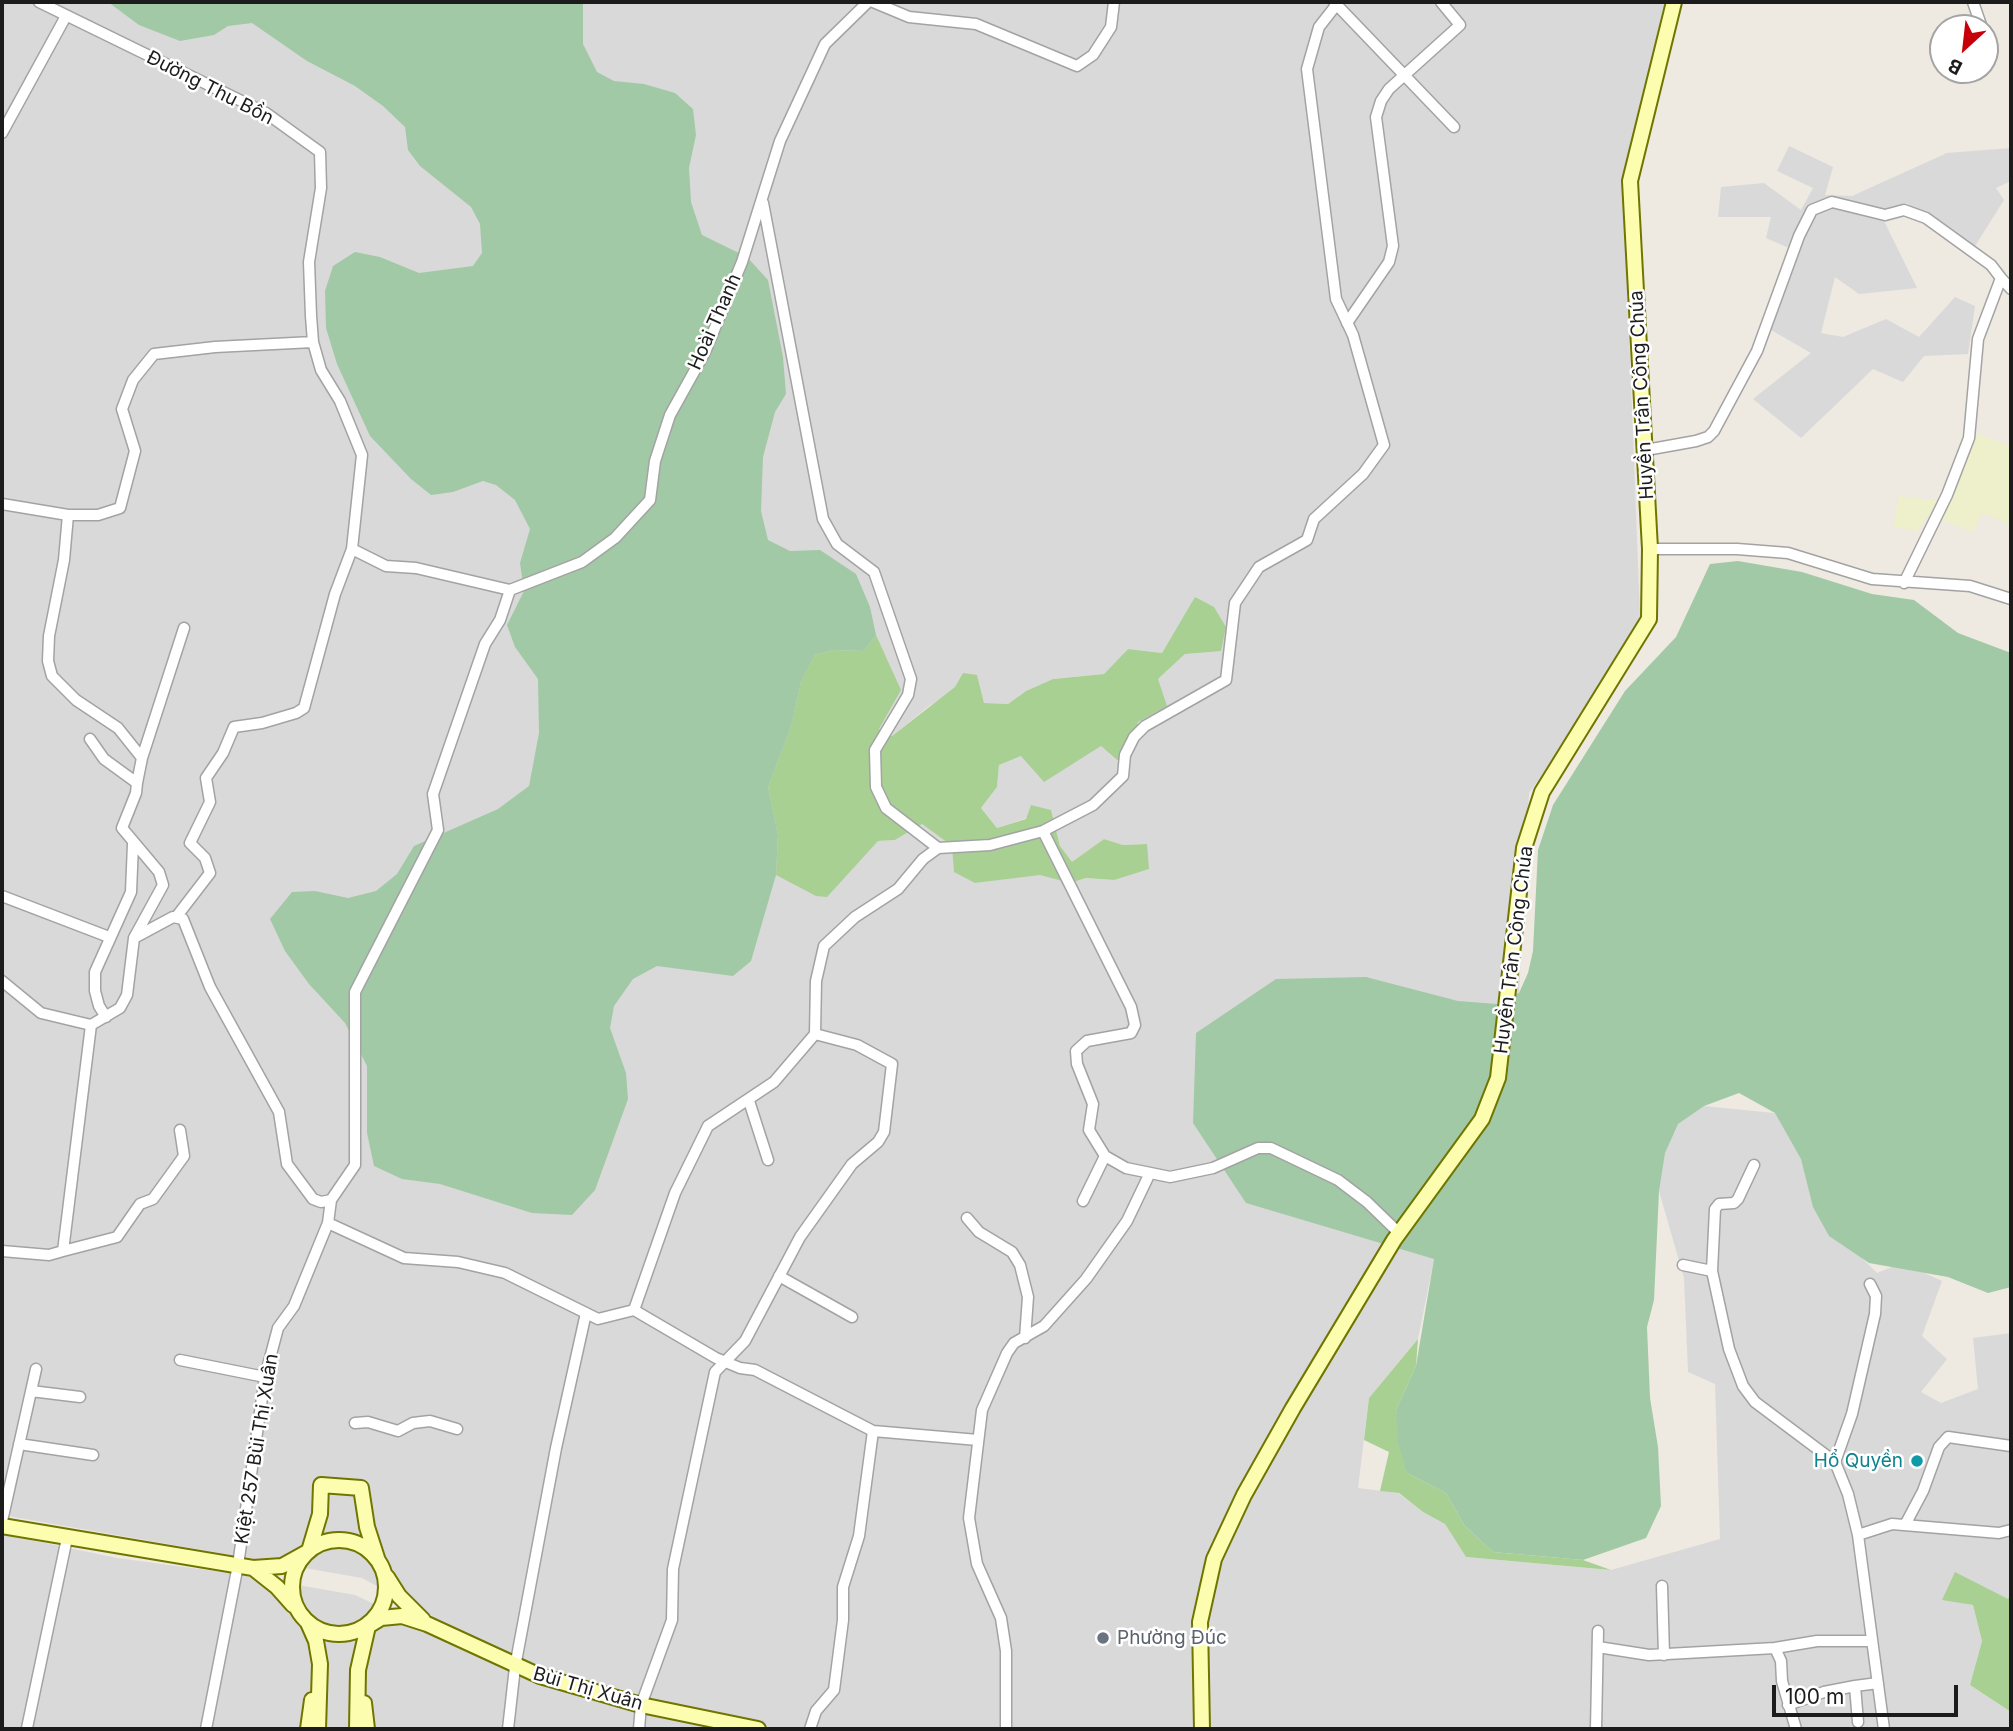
<!DOCTYPE html>
<html>
<head>
<meta charset="utf-8">
<style>
  body { margin:0 }
  #map { position:relative; width:2013px; height:1731px; overflow:hidden; background:#eee9e1; font-family:Inter,sans-serif }
  canvas { display:block }
  .frame { position:absolute; inset:0; border:4px solid #1c1c1c; pointer-events:none }
  .north { position:absolute; left:1929px; top:14px; width:70px; height:70px; box-sizing:border-box; background:#fff; border:2px solid #a4a4a4; border-radius:50%; rotate:207deg; font-size:19px; font-weight:700; line-height:28px; text-align:center; color:#1c1c1c }
  .north::after { content:''; display:block; margin:auto; width:24px; height:32px; background:#c80009; clip-path:polygon(50% 0,100% 100%,50% 72%,0 100%) }
  .scale { position:absolute; left:1772px; top:1685px; width:186px; height:32px; box-sizing:border-box; border:4px solid #1c1c1c; border-top:0; padding-left:9px; font-size:21px; line-height:24px; white-space:nowrap; color:#1c1c1c; -webkit-text-stroke:5px #fff; paint-order:stroke }
</style>
</head>
<body>
<div id="map">
<canvas width="2013" height="1731"></canvas>
<div class="frame"></div>
<div class="north">B</div>
<div class="scale">100 m</div>
</div>
<script>
const g = document.querySelector('canvas').getContext('2d');
g.lineJoin = 'round';
function paint(path, color) { g.fillStyle = color; g.fill(path, 'evenodd'); }
const shape = rows => new Path2D(rows.map(r => 'M' + r).join(''));
function trace(path, color, width, dash) { g.strokeStyle = color; g.lineWidth = width; g.lineCap = dash ? 'butt' : 'round'; g.setLineDash(dash || []); g.stroke(path); }
function drawText(font, color, halo, rows, align = 'center') {
  g.font = font + ' Inter,sans-serif'; g.lineWidth = 5; g.setLineDash([]); g.textBaseline = 'middle'; g.strokeStyle = halo; g.fillStyle = color; for (const [text, x, y, turn = 0] of rows) {
    g.save(); g.translate(x, y); g.rotate((+turn || 0) * Math.PI / 180); g.textAlign = isNaN(turn) ? turn : align; if (halo) g.strokeText(text, 0, 0); g.fillText(text, 0, 0); g.restore();
  }
}
paint(shape([
  [2,2,1665,2,1623,178,1640,615,1618,670,1529,793,1519,993,1434,1259,1418,1339,1369,1398,1358,1488,1398,1493,1423,1512,1445,1524,1466,1557,1611,1570,1720,1539,1715,1384,1688,1372,1684,1278,1659,1191,1659,1110,1704,1106,1814,1117,1818,1214,1877,1273,1902,1263,1942,1281,1922,1336,1947,1359,1921,1392,1941,1403,1978,1389,1973,1338,2011,1333,2011,1593,2009,1600,1942,1599,1973,1605,1982,1641,1970,1685,2011,1712,2011,1729,761,1729,535,1665,436,1618,362,1578,2,1515],
  [1195,598,1221,650,1185,654,1158,679,1138,722,1125,768,1101,746,1021,756,999,765,997,787,981,808,997,828,1051,810,1060,846,1072,863,1104,839,1123,845,1147,844,1114,880,1086,878,1070,883,1040,874,975,883,952,846,922,824,895,840,878,841,879,729,892,736,929,706,977,676,984,703,1008,704,1026,691,1053,679,1104,674,1128,649,1162,653],
  [1789,146,1833,167,1825,195,1852,196,1947,153,2011,148,2011,181,1996,188,2004,200,1970,254,1907,203,1883,219,1917,288,1859,294,1835,277,1821,333,1843,337,1886,319,1919,337,1955,297,1975,306,1968,354,1924,356,1903,382,1873,369,1801,438,1753,399,1811,353,1771,330,1798,252,1766,238,1771,217,1718,217,1721,187,1764,183,1801,210,1813,188,1777,171],
  [2,1534,117,1558,229,1573,355,1595,536,1681,714,1729,2,1729]
]), '#dad9d9');
paint(shape([
  [1964,429,2011,446,2011,525,1982,513,1973,532,1928,515,1918,531,1893,527,1899,496,1943,501]
]), '#eeefcb');
paint(shape([
  [1195,597,1214,607,1226,627,1221,651,1185,654,1158,679,1167,706,1138,722,1126,768,1101,746,1044,782,1021,756,999,765,997,787,981,808,997,828,1026,819,1031,805,1051,810,1060,846,1072,862,1104,839,1123,845,1147,844,1149,869,1114,880,1086,878,1070,883,1040,875,975,883,954,872,952,846,922,824,895,840,878,841,827,897,816,896,776,875,778,835,768,787,791,727,801,682,815,655,833,650,864,651,876,635,901,690,879,729,892,736,955,687,963,673,977,675,984,703,1008,704,1026,691,1053,679,1104,674,1128,649,1162,653],
  [1418,1339,1416,1366,1396,1410,1407,1473,1446,1493,1464,1525,1493,1552,1583,1560,1611,1570,1466,1557,1445,1524,1423,1512,1399,1493,1380,1491,1389,1452,1364,1440,1369,1398],
  [1955,1572,2008,1599,2011,1593,2011,1712,1970,1685,1982,1641,1973,1605,1942,1600]
]), '#a8d093');
paint(shape([
  [108,2,583,2,583,44,597,72,614,81,644,84,675,93,693,109,696,135,689,168,691,202,702,235,747,257,768,280,783,357,786,394,775,412,763,457,761,511,768,540,790,551,820,550,856,574,870,607,876,635,864,651,833,650,815,655,801,682,791,727,768,787,778,835,776,875,751,961,733,976,657,966,633,979,614,1006,610,1028,626,1073,628,1099,595,1190,572,1215,532,1213,440,1184,402,1179,374,1166,367,1133,367,1066,345,1023,309,984,285,951,270,919,292,892,315,891,348,898,376,891,397,874,414,846,498,809,529,786,539,733,538,679,515,647,507,625,524,591,520,563,530,529,515,500,496,485,483,481,453,492,431,495,411,479,370,436,337,364,326,328,325,291,333,266,355,252,380,257,419,273,473,266,482,253,480,224,471,207,420,166,408,150,405,127,383,106,355,86,307,61,252,23,228,26,214,35,180,41,139,25],
  [1738,561,1802,572,1872,594,1914,600,1958,633,2011,653,2011,1287,1988,1293,1948,1277,1869,1263,1829,1236,1813,1207,1801,1159,1775,1113,1739,1093,1704,1106,1678,1124,1665,1153,1659,1191,1654,1300,1647,1327,1650,1398,1658,1447,1661,1506,1646,1538,1583,1560,1493,1552,1464,1525,1446,1493,1407,1473,1398,1443,1396,1410,1416,1366,1434,1259,1246,1203,1193,1123,1196,1033,1276,979,1366,977,1458,1001,1497,1004,1519,993,1528,973,1533,951,1538,850,1553,805,1625,691,1676,637,1710,564]
]), '#a1c9a5');
const street = shape([
  [39,2,266,113,320,152,321,188,309,262,311,316,313,342,321,370,340,401,362,455,352,549,386,566,416,568,510,590],
  [873,2,909,17,976,24,1077,66,1093,55,1111,27,1114,2],
  [1334,2,1454,127],
  [1973,2,1982,28],
  [1985,37,1986,39],
  [2,133,66,16],
  [763,203,823,519,837,544,874,572,911,679,908,695,875,750,876,787,886,808,938,848],
  [2001,278,2011,289],
  [1347,323,1389,262,1393,246,1376,117,1381,101,1389,89,1460,25,1441,2],
  [1646,450,1696,441,1708,437,1714,431,1757,351,1799,236,1812,210,1832,202,1885,215,1904,210,1926,218,1991,265,2001,278,1978,339,1969,438,1947,495,1904,583],
  [2,504,68,515,98,515,120,508,135,451,122,409,133,380,154,354,215,347,313,342],
  [68,515,64,560,49,636,48,661,52,676,76,700,118,728,142,758],
  [1650,549,1737,549,1788,553,1872,579,1970,586,2011,599],
  [510,590,582,562,615,538,650,500,655,461,670,415,705,352,742,262,780,141,825,44,868,2],
  [137,783,142,758,184,628],
  [1043,831,1131,1007,1135,1025,1131,1033,1087,1041,1076,1051,1077,1064,1093,1104,1089,1130,1105,1156,1126,1168,1170,1177,1213,1168,1258,1148,1271,1148,1338,1180,1367,1202,1400,1234],
  [2,896,109,937],
  [177,916,210,873,205,858,190,843,210,802,206,778,223,753,234,727,262,723,296,713,304,708,335,594,352,549],
  [134,938,173,917,183,919,210,987,279,1112,287,1164,313,1199,321,1202,331,1200],
  [2,981,41,1013,91,1025],
  [106,1017,99,1006,95,991,95,972,131,892,133,844],
  [749,1101,768,1160],
  [1083,1201,1105,1156],
  [967,1218,979,1232,1012,1252,1020,1265,1028,1297,1025,1338],
  [328,1223,404,1258,458,1262,505,1273,598,1319,634,1310,716,1358,740,1368,755,1370,873,1431,978,1440],
  [2,1251,49,1255,63,1251,91,1025,120,1008,127,995,134,938,163,885,159,872,122,828,136,793,137,783,104,759,90,739],
  [63,1251,117,1237,140,1204,153,1199,184,1156,180,1130],
  [1683,1265,1712,1271,1729,1349,1743,1386,1755,1402,1835,1462,1848,1494,1858,1535],
  [1712,1271,1715,1209,1719,1204,1734,1203,1738,1199,1754,1165],
  [779,1276,852,1317],
  [634,1310,675,1193,708,1126,774,1082,815,1034,816,981,824,946,855,917,898,889,923,859,938,848,990,845,1043,831,1093,805,1123,776,1125,755,1134,737,1145,726,1226,680,1235,603,1259,567,1307,540,1314,519,1363,474,1384,445,1353,335,1336,299,1307,69,1319,27,1337,4],
  [180,1360,265,1377],
  [31,1391,80,1397],
  [355,1423,368,1422,398,1431,413,1423,430,1421,457,1429],
  [19,1444,93,1455],
  [1835,1462,1852,1414,1875,1314,1876,1296,1870,1284],
  [2,1521,36,1369],
  [1905,1525,1923,1491,1939,1447,1948,1437,2011,1446],
  [1662,1586,1664,1655],
  [1598,1647,1649,1655,1775,1648,1781,1661,1782,1681,1796,1729],
  [1775,1648,1817,1641,1872,1641],
  [1788,1705,1824,1692,1855,1686],
  [1858,1722,1855,1686,1878,1683],
  [27,1728,67,1538],
  [206,1729,238,1565,265,1377,278,1328,294,1306,328,1223,331,1200,355,1165,355,992,438,830,433,794,485,644,500,620,510,590],
  [508,1729,515,1667,556,1448,586,1313],
  [639,1729,641,1705,672,1620,673,1569,715,1372,745,1341,800,1237,852,1164,878,1142,884,1132,892,1064,857,1045,815,1034],
  [810,1729,816,1711,834,1690,843,1620,843,1587,859,1536,873,1431],
  [1006,1729,1006,1651,1001,1618,977,1564,969,1518,982,1410,1007,1353,1014,1343,1044,1326,1086,1279,1127,1221,1149,1175],
  [1596,1729,1598,1631],
  [1884,1729,1858,1535,1892,1524,1999,1533,2011,1530]
]);
const secondary = shape([
  [2,1526,253,1568,282,1566,309,1551,320,1514,321,1485,361,1488,367,1527,377,1558],
  '292 1587a47 47 0 1 1 94 0a47 47 0 1 1-94 0Z',
  [253,1568,277,1587,293,1605],
  [387,1577,399,1596,423,1620],
  [308,1623,316,1641,320,1664,318,1729],
  [364,1703,367,1729],
  [308,1729,312,1700],
  [357,1729,358,1670,368,1626,381,1618,402,1616,427,1624,540,1676,641,1705,758,1729],
  [1202,1729,1200,1622,1214,1559,1244,1495,1293,1408,1394,1240,1482,1119,1498,1078,1524,848,1542,792,1649,619,1650,549,1630,181,1674,2]
]);
trace(street, '#a3a3a3', 13);
trace(secondary, '#6f7600', 18);
trace(street, '#fff', 10);
trace(secondary, '#fdfdb0', 14);
for (const [x, y, r, color] of [
  [1917,1461,7,"#0f9aa8"],
  [1103,1638,7,"#6b7280"]
]) { const dot = new Path2D(); dot.arc(x, y, r, 0, 2 * Math.PI); g.fillStyle = color; g.fill(dot); trace(dot, '#fff', 2.5); }
drawText('19px', '#1c1c1c', '#fff', [
  ["Đường Thu Bồn",210,88,27],
  ["Hoài Thanh",715,322,-66],
  ["Huyền Trân Công Chúa",1642,395,-93],
  ["Huyền Trân Công Chúa",1514,950,-83],
  ["Kiệt 257 Bùi Thị Xuân",257,1449,-81],
  ["Bùi Thị Xuân",588,1689,16]
]);
drawText('19px', '#0d838f', '#fff', [
  ["Hổ Quyền",1903,1461]
], 'right');
drawText('19px', '#5b616d', '#fff', [
  ["Phường Đúc",1117,1638]
], 'left');
</script>
</body>
</html>
